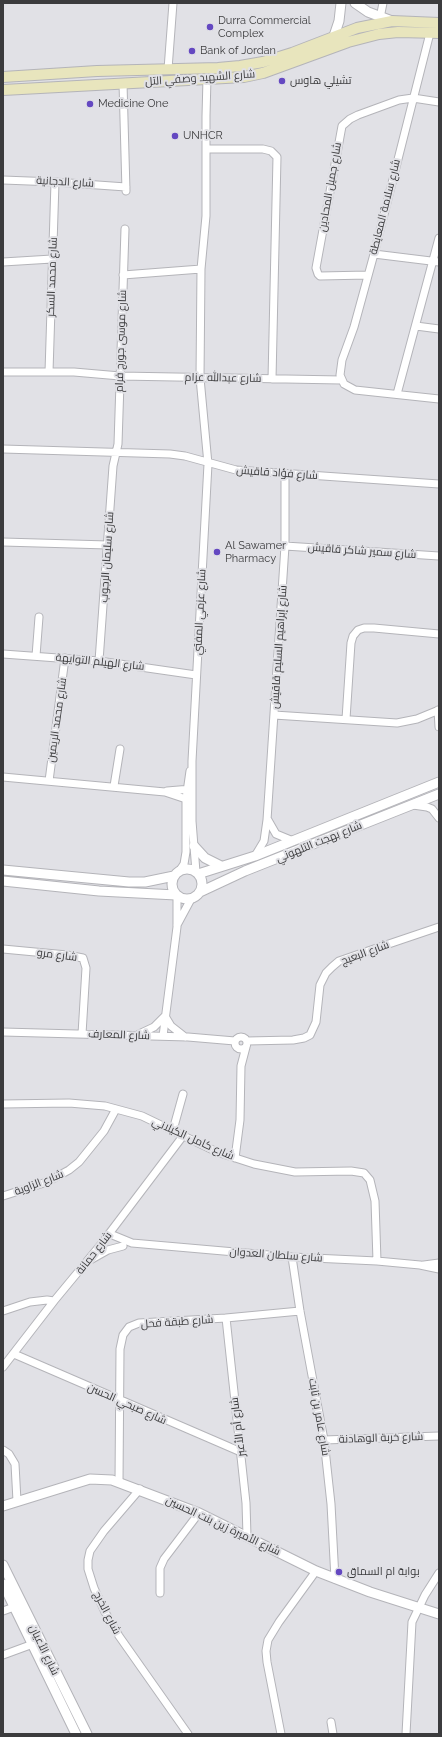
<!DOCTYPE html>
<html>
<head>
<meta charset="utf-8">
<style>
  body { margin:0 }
  #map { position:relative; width:442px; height:1737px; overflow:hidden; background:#e1e1e6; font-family:Raleway,sans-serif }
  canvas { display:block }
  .frame { position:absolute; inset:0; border:4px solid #3b3b3d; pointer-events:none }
</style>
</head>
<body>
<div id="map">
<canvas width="442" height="1737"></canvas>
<div class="frame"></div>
</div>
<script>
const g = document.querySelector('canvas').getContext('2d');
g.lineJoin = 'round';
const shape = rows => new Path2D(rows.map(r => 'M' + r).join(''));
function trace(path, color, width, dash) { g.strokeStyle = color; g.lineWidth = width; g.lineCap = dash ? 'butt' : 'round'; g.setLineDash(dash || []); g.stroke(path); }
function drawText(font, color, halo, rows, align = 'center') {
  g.font = font + ' Raleway,Cairo,sans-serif'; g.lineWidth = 4; g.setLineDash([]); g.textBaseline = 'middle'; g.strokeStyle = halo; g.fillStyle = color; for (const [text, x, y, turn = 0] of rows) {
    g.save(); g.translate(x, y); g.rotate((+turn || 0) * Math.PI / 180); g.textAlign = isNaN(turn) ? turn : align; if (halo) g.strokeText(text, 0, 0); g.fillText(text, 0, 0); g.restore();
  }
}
const minor = shape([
  [380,18,383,3],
  [430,33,374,254,354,327,342,360,340,375,344,384,355,390,439,399],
  [168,69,173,3],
  [123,83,126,191],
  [206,149,263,149,271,151,277,157,272,379],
  [3,180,55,182,126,187],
  [374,254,439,262],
  [3,262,52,259],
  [123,275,201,269],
  [368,275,320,276,318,274,316,268,342,126,350,119,358,115,399,100,413,98,439,102],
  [416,326,439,329],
  [3,372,74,372,120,376,341,380],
  [49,372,55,182],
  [397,394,439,238],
  [3,449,170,454,185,456,236,470,439,484],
  [3,542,108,545],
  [285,546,439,556],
  [3,654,99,661,196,675],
  [36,656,39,617],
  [99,661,113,466,118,444,125,229],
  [438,710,439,727],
  [274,715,397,723,417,719,439,710],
  [346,719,351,643,353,636,358,630,364,628,374,628,439,634],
  [3,777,165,792,186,799,192,799],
  [49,781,65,658],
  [114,786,120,749],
  [167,791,191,789],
  [413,805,427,807,432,809,439,818],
  [268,820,276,834,293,841],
  [255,856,264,841,267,820,285,546,285,474],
  [180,870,184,864,186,852,186,799,190,771],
  [196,872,192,821,192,761,208,464,200,378,201,269,206,216,206,116,207,78],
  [177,925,191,899],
  [3,949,67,955,83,958,86,968,82,1034],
  [3,1032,188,1037,235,1041],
  [139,1034,154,1027,165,1016,171,1026,185,1037],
  [163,1036,177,927,177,896],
  '235 1043a6 6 0 1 1 12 0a6 6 0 1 1-12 0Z',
  [247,1041,293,1040,304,1038,310,1035,316,1022,320,985,326,973,332,967,339,961,365,952,439,927],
  [3,1104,69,1103,105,1106,142,1116,217,1152,254,1164,295,1172,351,1171,364,1173,370,1180,375,1201,377,1261],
  [173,1130,183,1094],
  [235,1158,240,1120,241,1066,246,1047],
  [3,1196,47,1182,69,1170,79,1162,104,1131,116,1109],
  [110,1234,132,1243,292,1257,377,1261,420,1265,439,1269],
  [292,1257,300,1311,324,1440,331,1504,335,1579],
  [92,1259,108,1250,123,1246],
  [424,1265,439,1263],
  [3,1311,30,1302,47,1300,54,1301],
  [226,1318,246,1503,247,1536],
  [14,1354,241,1452],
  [3,1367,54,1301,102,1243,183,1136],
  [324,1440,439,1436],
  [3,1450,9,1454,15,1464,17,1501],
  [119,1482,120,1349,123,1335,129,1327,139,1323,226,1318,300,1311],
  [140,1489,104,1531,90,1551,88,1560,88,1569,94,1588,105,1612,119,1636,188,1734],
  [160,1593,160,1568,164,1559,199,1513],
  [3,1611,14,1607],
  [3,1655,33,1644],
  [331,1722,333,1734],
  [281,1734,267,1662,266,1651,268,1640,279,1622,316,1571],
  [406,1734,412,1622,425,1595,439,1573]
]);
const tertiary = shape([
  [355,3,368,12,392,21],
  [334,36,339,21,341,3],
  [194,846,205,858,221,866],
  '172 884a15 15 0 1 1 30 0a15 15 0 1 1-30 0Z',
  [3,870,129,882,145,882,174,876],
  [198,874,255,856,439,782],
  [3,881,99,891,176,895],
  [200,892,245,871,439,794],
  [3,1506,90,1479,112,1480,199,1513,316,1571,370,1592,439,1614],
  [3,1565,87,1734],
  [3,1584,76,1734]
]);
const secondary = shape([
  [3,77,97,71,218,68,240,66,263,62,292,53,357,28,392,21,439,23],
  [3,90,244,77,263,73,348,42,379,34,398,32,439,33]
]);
trace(minor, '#b4b4b9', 9);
trace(tertiary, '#b4b4b9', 11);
trace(secondary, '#b4b4b9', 12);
trace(minor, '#fff', 7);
trace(tertiary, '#fff', 9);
trace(secondary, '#e8e5bd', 10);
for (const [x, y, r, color] of [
  [210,27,4,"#6448c1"],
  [192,51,4,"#6448c1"],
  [282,81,4,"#6448c1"],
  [90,104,4,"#6448c1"],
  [175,136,4,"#6448c1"],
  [217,552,4,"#6448c1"],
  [339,1572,4,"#6448c1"]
]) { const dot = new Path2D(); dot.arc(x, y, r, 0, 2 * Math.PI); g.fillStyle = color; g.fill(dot); trace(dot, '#e1e1e6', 1.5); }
drawText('11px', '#3b3b3d', '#e1e1e6', [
  ["Durra Commercial",218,21],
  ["Complex",218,34],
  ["Bank of Jordan",200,51],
  ["تشيلي هاوس",290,81],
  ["Medicine One",98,104],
  ["UNHCR",183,136],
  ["Al Sawamer",225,546],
  ["Pharmacy",225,559],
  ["بوابة ام السماق",347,1572]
], 'left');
drawText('11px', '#3b3b3d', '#e1e1e6', [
  ["شارع الشهيد وصفي التل",200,78,-4],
  ["شارع الدجانية",65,182,3],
  ["شارع جميل المحادين",330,187,-80],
  ["شارع سلامة المعايطة",385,207,-76],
  ["شارع محمد السكر",52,277,-88],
  ["شارع موسى جورج فرام",121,341,-88],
  ["شارع عبدالله عزام",223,378,1],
  ["شارع فؤاد قاقيش",277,473,4],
  ["شارع سمير شاكر قاقيش",362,551,4],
  ["شارع سليمان الرجوب",107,557,-86],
  ["شارع عزمي المفتي",200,612,-87],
  ["شارع إبراهيم السليم قاقيش",279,647,-86],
  ["شارع الهيلم التوايهة",100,662,6],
  ["شارع محمد الريمين",57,720,-82],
  ["شارع بهجت التلهوني",319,842,-22],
  ["شارع البعيج",365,953,-20],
  ["شارع مرو",57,955,7],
  ["شارع المعارف",119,1035,2],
  ["شارع كامل الكيلاني",193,1139,24],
  ["شارع الزاوية",39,1183,-21],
  ["شارع حمانة",94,1253,-52],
  ["شارع سلطان العدوان",276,1255,4],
  ["شارع طبقة فحل",177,1322,-4],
  ["شارع صبحي الحسن",127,1404,24],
  ["شارع عامر بن ثابت",319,1417,80],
  ["شارع أم الأعبر",238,1427,-97],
  ["شارع خربة الوهادنة",381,1438,-2],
  ["شارع الأميرة زين بنت الحسين",223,1526,25],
  ["شارع الخرج",107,1613,63],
  ["شارع الأعيان",44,1650,64]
]);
</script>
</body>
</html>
